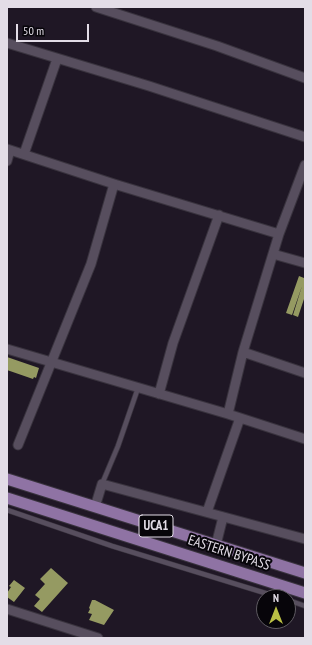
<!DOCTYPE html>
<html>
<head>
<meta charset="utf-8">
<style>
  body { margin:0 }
  #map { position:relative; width:312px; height:645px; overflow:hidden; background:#1f1725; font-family:"PT Sans Narrow",sans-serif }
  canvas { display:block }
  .frame { position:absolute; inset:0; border:8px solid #e3dde7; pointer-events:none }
  .north { position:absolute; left:256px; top:589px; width:40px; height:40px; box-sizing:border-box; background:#07050a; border:1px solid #5f5b62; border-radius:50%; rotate:0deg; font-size:11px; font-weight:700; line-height:16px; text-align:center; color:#e3dde7 }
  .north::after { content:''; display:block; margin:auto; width:14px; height:18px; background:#bac045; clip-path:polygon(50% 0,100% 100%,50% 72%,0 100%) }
  .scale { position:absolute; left:16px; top:24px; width:73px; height:18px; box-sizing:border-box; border:2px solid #e3dde7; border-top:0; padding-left:5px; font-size:12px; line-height:14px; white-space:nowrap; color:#e3dde7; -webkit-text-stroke:3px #07050a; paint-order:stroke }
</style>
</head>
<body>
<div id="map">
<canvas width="312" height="645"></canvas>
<div class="frame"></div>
<div class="north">N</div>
<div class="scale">50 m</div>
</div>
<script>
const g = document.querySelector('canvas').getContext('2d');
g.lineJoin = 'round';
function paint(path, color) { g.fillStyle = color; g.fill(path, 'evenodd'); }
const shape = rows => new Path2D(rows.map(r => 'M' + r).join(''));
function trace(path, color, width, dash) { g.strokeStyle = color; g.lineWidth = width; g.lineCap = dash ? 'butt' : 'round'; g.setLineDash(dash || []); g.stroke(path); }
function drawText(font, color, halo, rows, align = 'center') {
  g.font = font + ' "PT Sans Narrow",sans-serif'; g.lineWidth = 4; g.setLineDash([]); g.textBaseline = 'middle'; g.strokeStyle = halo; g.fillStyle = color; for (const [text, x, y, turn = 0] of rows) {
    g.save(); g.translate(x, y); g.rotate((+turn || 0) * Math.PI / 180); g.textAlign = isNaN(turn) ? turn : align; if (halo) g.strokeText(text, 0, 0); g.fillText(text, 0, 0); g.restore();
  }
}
paint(shape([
  [299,276,304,278,305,296,298,317,293,315,302,286,292,315,286,313],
  [7,357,39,368,36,378,34,377,33,379,7,370],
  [51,568,68,583,42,612,34,606,40,599,35,595,45,584,40,579],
  [14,580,25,588,14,602,7,597,7,593,11,587,9,586],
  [92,600,95,600,114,610,104,625,89,620,92,614,88,613,90,609,89,608]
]), '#959a62');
const service = shape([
  [102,484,118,446,138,388],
  [7,510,112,546,278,597],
  [288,600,305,606]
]);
const minor = shape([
  [96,7,217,46,305,78],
  [7,43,149,86,305,137],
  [7,149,114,184,279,234],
  [24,154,57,59],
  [7,161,10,150],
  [273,254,305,263],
  [7,349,228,414,305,439],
  [243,352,305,373],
  [159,394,173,343,219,215],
  [228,414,243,352,279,234,305,165],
  [18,445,91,264,114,184],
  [95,507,102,484,305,539],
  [207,512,240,418],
  [216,545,223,517],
  [7,609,98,638]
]);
const primary = shape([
  [7,479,305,573],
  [7,498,305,593]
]);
trace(service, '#39333e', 6);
trace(minor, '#39333e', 11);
trace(primary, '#39333e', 13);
trace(service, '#574e5e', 4.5);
trace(minor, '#574e5e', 9);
trace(primary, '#8f73a4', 11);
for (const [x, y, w] of [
  [156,526,34]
]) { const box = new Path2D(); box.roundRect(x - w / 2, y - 11, w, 22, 3); g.fillStyle = '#07050a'; g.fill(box); trace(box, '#e3dde7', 1); }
drawText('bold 13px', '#e3dde7', null, [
  ["UCA1",156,526]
]);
drawText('14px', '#e3dde7', '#07050a', [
  ["EASTERN BYPASS",229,553,18]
]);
</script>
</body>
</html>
